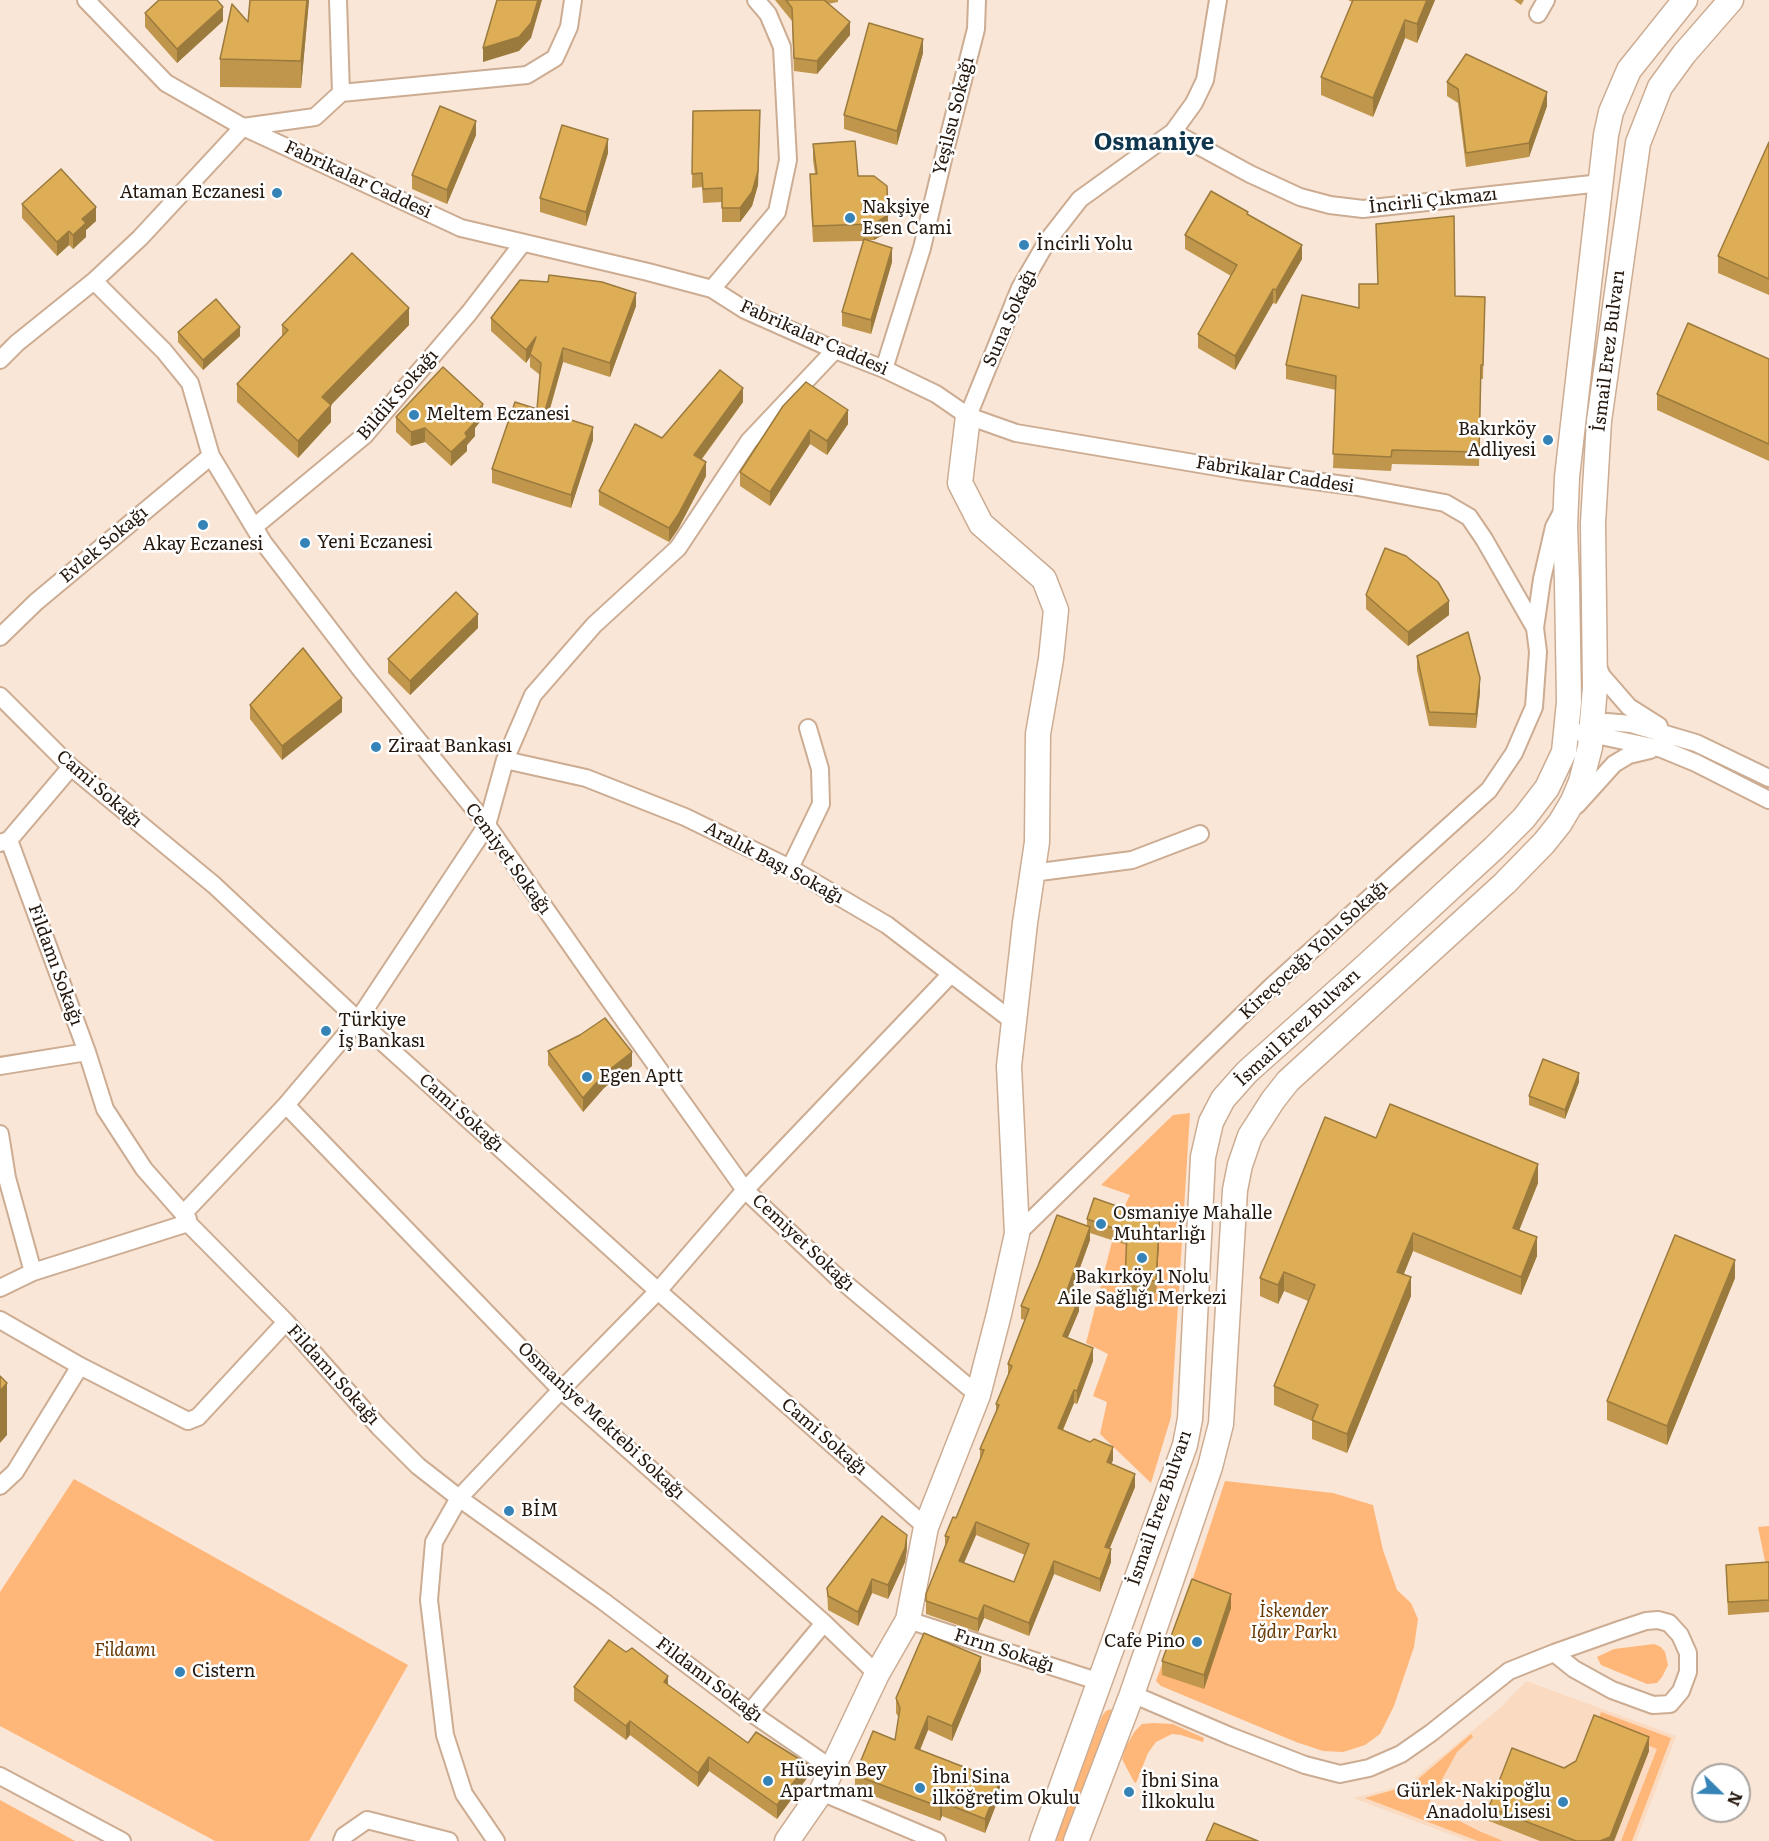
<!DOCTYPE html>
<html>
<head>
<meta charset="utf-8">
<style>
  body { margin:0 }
  #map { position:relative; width:1769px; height:1841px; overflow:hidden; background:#fae6d6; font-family:Literata,serif }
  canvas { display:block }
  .north { position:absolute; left:1691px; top:1763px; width:60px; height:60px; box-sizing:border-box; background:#fff; border:2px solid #a7a39f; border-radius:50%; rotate:113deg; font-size:16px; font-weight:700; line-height:24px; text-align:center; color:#24180f }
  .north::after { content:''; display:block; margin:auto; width:21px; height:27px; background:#3684b7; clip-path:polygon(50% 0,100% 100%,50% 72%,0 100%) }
</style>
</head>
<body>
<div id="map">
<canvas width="1769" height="1841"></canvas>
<div class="north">N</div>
</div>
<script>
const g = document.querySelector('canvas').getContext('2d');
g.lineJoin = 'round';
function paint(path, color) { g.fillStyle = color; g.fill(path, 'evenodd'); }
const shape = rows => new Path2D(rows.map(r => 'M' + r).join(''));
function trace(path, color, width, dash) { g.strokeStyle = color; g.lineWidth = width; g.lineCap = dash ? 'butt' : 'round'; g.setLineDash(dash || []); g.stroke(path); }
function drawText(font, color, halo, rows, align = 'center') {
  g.font = font + ' Literata,serif'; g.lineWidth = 5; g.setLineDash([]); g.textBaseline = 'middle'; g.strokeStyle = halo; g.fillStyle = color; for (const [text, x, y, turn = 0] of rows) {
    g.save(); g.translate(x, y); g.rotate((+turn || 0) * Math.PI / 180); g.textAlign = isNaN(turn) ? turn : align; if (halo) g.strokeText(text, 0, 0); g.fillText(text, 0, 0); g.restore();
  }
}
paint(shape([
  [1526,1681,1676,1736,1636,1841,1468,1841,1353,1798,1386,1790,1410,1782,1500,1708]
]), '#fadac0');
paint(shape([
  [1190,1113,1171,1417,1151,1483,1100,1434,1107,1402,1093,1396,1108,1354,1086,1343,1117,1222,1130,1195,1101,1185,1173,1115],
  [74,1479,408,1665,309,1841,215,1841,0,1726,0,1592],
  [1225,1481,1333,1493,1373,1505,1383,1550,1397,1590,1411,1603,1418,1619,1414,1647,1394,1706,1380,1734,1365,1745,1343,1752,1323,1751,1296,1742,1161,1686,1156,1681,1188,1593],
  [1769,1526,1769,1565,1766,1566,1758,1527],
  [1654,1644,1661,1647,1665,1652,1668,1665,1662,1677,1657,1683,1647,1684,1601,1665,1597,1657,1614,1649],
  [1111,1709,1113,1714,1066,1841,1053,1841,1102,1716,1106,1711],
  [1601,1712,1671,1738,1632,1841,1621,1841,1657,1749,1597,1725],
  [1153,1723,1173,1724,1204,1738,1203,1742,1181,1735,1172,1734,1156,1742,1148,1753,1136,1783,1134,1782,1122,1759,1126,1746,1135,1731,1142,1724],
  [1471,1734,1473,1737,1457,1752,1428,1805,1479,1831,1503,1841,1478,1841,1365,1798,1411,1785],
  [0,1800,75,1841,0,1841]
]), '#ffb679');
const street = shape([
  [86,0,166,83,243,127,461,228,648,272,712,289,745,310,835,350,884,369,936,394,968,416,1016,433,1241,471,1352,486,1445,503,1469,517,1484,539,1535,628],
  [338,0,341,93],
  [1538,14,1546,0],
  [1173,132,1250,174,1300,197,1330,205,1363,209,1601,183],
  [94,281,164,351,190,383,211,456,263,542,361,670,487,825,598,984,745,1190,835,1275,978,1395],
  [712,289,777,212,788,160,782,47,768,14,756,0],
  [0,360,17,343,94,281,140,238,243,127,315,117,341,93,527,75,555,58,569,27,573,0],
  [884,369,922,248,945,151,976,29,977,0],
  [968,416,1020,288,1048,240,1080,199,1173,132,1194,103,1205,80,1218,0],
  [254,527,365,435,469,313,522,244],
  [0,637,36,602,211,456],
  [1596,663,1602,676,1629,707,1659,726],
  [0,696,71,767,214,885,358,1020,658,1291,926,1527],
  [1567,731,1591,734,1662,749,1696,763,1769,800],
  [1591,734,1601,724,1607,722,1631,724,1696,743,1769,778],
  [505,760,586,778,685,817,790,868,887,925,1014,1022],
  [1577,805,1614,764,1629,755,1650,750],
  [9,840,87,1052,105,1109,144,1169,188,1219,188,1223,286,1322,379,1427,418,1466,459,1498,603,1601,750,1712,831,1768],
  [0,843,9,840,71,767],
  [790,868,821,804,820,769,808,728],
  [1032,873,1132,860,1200,834],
  [0,1066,87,1052],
  [286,1105,561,1390,824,1623,877,1674],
  [0,1134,7,1178,33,1272],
  [183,1214,286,1105,358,1020,487,825,505,760,533,695,594,625,678,548,749,441,835,350],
  [1017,1234,1272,986,1489,790,1514,753,1534,707,1538,652,1535,628,1542,579,1554,527,1562,512],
  [0,1288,33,1272,188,1223],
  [0,1320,80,1366,188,1421,198,1417,286,1322],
  [0,1486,15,1472,80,1366],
  [908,1620,1100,1682],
  [1658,1620,1669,1623,1680,1635,1688,1653,1688,1672,1681,1691,1670,1704,1653,1705,1612,1690,1574,1669,1554,1653,1619,1630,1646,1621,1658,1620],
  [1132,1694,1230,1736,1305,1765,1340,1774,1369,1768,1401,1754,1431,1733,1509,1671,1554,1653],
  [750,1712,824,1623],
  [0,1776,122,1841],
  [821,1792,937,1841],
  [342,1841,344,1836,367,1820,449,1841],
  [496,1841,464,1794,445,1735,429,1600,434,1542,459,1498,561,1390,658,1291,745,1190,951,974]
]);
const secondary = shape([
  [787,1841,821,1792,877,1674,908,1620,926,1527,978,1395,999,1314,1017,1234,1009,1066,1025,923,1037,842,1038,734,1051,659,1056,610,1044,579,981,524,960,483,968,416],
  [1042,1841,1185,1445,1190,1419,1203,1157,1211,1122,1223,1099,1247,1072,1368,964,1494,848,1524,818,1547,788,1564,752,1569,702,1567,582,1565,527,1567,477,1606,135,1611,112,1629,70,1685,0],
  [1076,1841,1132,1694,1193,1517,1210,1467,1221,1424,1235,1190,1240,1165,1250,1136,1273,1100,1288,1081,1505,883,1544,843,1560,823,1573,801,1581,782,1590,747,1595,687,1593,523,1599,421,1638,143,1660,87,1684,54,1731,0]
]);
trace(street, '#ccac92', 20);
trace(secondary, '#ccac92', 27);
trace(street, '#fff', 16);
trace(secondary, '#fff', 24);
paint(shape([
  [250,0,309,0,301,88,220,87,220,59,248,22],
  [775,0,838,0,838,2,828,4,850,35,817,74,794,71,792,21],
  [1348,0,1435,0,1417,43,1405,38,1373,117,1321,95,1321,77,1352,2],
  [1514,0,1524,0,1521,5],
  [145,13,223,21,177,63,145,27],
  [923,53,897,145,844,129,844,115],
  [1447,82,1547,106,1529,157,1466,167,1458,103,1447,96],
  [693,111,760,124,758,185,752,206,740,222,722,222,722,202,703,203,702,187,692,188],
  [476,135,447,204,412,189,412,175],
  [1769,142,1769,295,1718,273,1718,256],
  [813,144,858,176,888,232,874,240,867,240,892,262,871,334,842,326,842,312,864,241,813,242,810,190,810,174,815,174,813,160],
  [608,153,586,226,540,212,540,198],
  [22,204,96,221,86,230,86,237,73,249,69,245,57,256,22,218],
  [1248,215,1302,259,1276,304,1273,303,1235,370,1198,348,1198,334,1231,276,1185,249,1185,235],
  [1376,224,1455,296,1485,297,1483,379,1481,379,1479,466,1392,464,1391,471,1333,468,1336,390,1286,379,1286,365,1359,308,1378,284],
  [636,306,610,377,563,362,549,413,593,440,571,508,492,483,492,469,537,409,540,375,530,367,530,357,526,363,491,331,491,318],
  [282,325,409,325,331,405,331,422,298,458,237,402,237,384,282,336],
  [178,332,240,336,203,370,178,342],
  [1769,359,1769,461,1657,410,1657,394],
  [743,402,702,459,706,476,678,529,669,542,599,505,599,491,662,438],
  [783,406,848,424,827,455,810,444,770,506,740,486,740,472],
  [396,417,483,418,475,428,475,436,467,445,467,451,451,466,425,442,411,446,396,432],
  [1366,595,1449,615,1408,646,1366,609],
  [478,628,410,695,388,673,388,659],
  [1417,656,1480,692,1476,728,1429,726,1417,670],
  [250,705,342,712,282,760,250,719],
  [580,1035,632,1066,604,1088,583,1112,548,1065,548,1051],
  [1579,1082,1565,1119,1529,1105,1529,1096],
  [1376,1138,1538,1183,1519,1230,1537,1256,1521,1295,1413,1251,1404,1274,1411,1296,1347,1453,1312,1439,1312,1421,1274,1405,1274,1386,1308,1301,1284,1291,1278,1304,1260,1296,1260,1278],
  [1087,1219,1160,1224,1156,1293,1125,1291,1127,1245,1090,1233,1090,1240,1070,1295,1079,1311,1067,1338,1093,1361,1077,1404,1074,1403,1063,1430,1113,1460,1111,1464,1135,1487,1109,1549,1111,1562,1100,1592,1054,1574,1029,1636,984,1618,978,1632,926,1614,926,1594,945,1545,945,1536,956,1518,980,1460,980,1449,996,1412,996,1404,1008,1376,1008,1364,1025,1320,1021,1319,1021,1306,1087,1226],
  [976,1535,1025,1555,1014,1582,964,1563],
  [1735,1278,1667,1445,1607,1420,1607,1401],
  [907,1549,905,1562,888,1599,872,1593,858,1626,828,1610,827,1588],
  [1769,1562,1769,1612,1728,1615,1726,1565],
  [1231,1608,1204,1689,1162,1675,1162,1661],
  [981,1671,952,1741,928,1730,920,1750,1000,1795,985,1833,942,1816,940,1821,855,1789,855,1775,895,1740,899,1718,896,1713,896,1698],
  [668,1686,748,1743,807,1778,777,1819,709,1771,698,1787,630,1735,626,1740,574,1701,574,1687],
  [1649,1751,1614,1841,1540,1841,1489,1821,1489,1807,1564,1768]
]), '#bf964b');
paint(shape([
  [307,0,309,0,301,88,301,61],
  [538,0,542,0,531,38,519,51,483,62,483,48],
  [1427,0,1435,0,1417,43,1417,24],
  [223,7,223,21,177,63,177,49],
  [1405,20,1405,38,1373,117,1373,98],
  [850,22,850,35,817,74,817,61],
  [923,39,923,53,897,145,897,131],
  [1547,92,1547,106,1529,157,1529,143],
  [760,110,758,185,752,206,740,222,740,208],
  [476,121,476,135,447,204,447,190],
  [608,139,608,153,586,226,586,212],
  [96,207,96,221,86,230,86,237,73,249,73,235,82,219],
  [888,215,888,232,874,240,874,224],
  [69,231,69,245,57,256,57,242],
  [1302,245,1302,259,1276,304,1276,290],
  [892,248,892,262,871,334,871,320],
  [1273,289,1273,303,1235,370,1235,356],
  [636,293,636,306,610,377,610,363],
  [409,308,409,325,331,405,331,422,298,458,298,441,322,397],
  [240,327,240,336,203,370,203,360],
  [536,337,530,354,530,357,526,363,526,350],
  [563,348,563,362,545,425,545,411],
  [743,388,743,402,694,469,694,455],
  [483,404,483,418,475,428,475,436,467,445,467,451,451,466,451,452,465,433,473,417],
  [848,410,848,424,827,455,827,441],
  [593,427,593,440,571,508,571,495],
  [425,428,425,442,411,446,411,432],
  [810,430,810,444,770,506,770,492],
  [706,462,706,476,678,529,669,542,669,528],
  [1449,601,1449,615,1408,646,1408,632],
  [478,614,478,628,410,695,410,681],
  [1480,678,1480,692,1476,728,1476,714],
  [342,698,342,712,282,760,282,746],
  [632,1052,632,1066,604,1088,583,1112,583,1098,604,1074],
  [1579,1073,1579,1082,1565,1119,1565,1110],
  [1538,1164,1538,1183,1513,1246,1513,1228],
  [1160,1212,1160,1224,1156,1293,1156,1281],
  [1090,1227,1090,1240,1066,1306,1066,1293],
  [1413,1233,1413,1251,1397,1290,1397,1272],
  [1537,1237,1537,1256,1521,1295,1521,1277],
  [1735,1260,1735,1278,1667,1445,1667,1426],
  [1284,1272,1284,1291,1278,1304,1278,1285],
  [1411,1277,1411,1296,1347,1453,1347,1434],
  [1079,1299,1079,1311,1063,1349,1063,1336],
  [1093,1348,1093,1361,1077,1404,1077,1391],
  [7,1383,7,1435,0,1443,0,1391],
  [1074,1390,1074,1403,1058,1441,1058,1428],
  [1113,1447,1113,1460,1107,1475,1107,1462],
  [1135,1474,1135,1487,1105,1560,1105,1547],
  [976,1522,976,1535,959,1574,959,1561],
  [907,1535,907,1549,905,1562,888,1599,888,1585],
  [1111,1549,1111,1562,1100,1592,1100,1579],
  [1054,1561,1054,1574,1029,1636,1029,1623],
  [872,1579,872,1593,858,1626,858,1612],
  [1231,1594,1231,1608,1204,1689,1204,1675],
  [984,1605,984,1618,978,1632,978,1619],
  [981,1657,981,1671,952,1741,952,1726],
  [668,1676,668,1690,664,1682],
  [928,1716,928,1730,915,1762,915,1748],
  [630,1721,630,1735,626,1740,626,1726],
  [1649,1737,1649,1751,1614,1841,1600,1841],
  [709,1757,709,1771,698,1787,698,1773],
  [807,1764,807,1778,777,1819,777,1805],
  [1000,1781,1000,1795,985,1833,985,1819],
  [942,1802,942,1816,940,1821,940,1807]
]), '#9b7a3d');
const building = shape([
  [159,0,217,0,223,7,177,49,145,13,159,0],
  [250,0,307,0,301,61,220,59,232,4,248,22,250,0],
  [497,0,538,0,531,23,519,37,483,48,497,0],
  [786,0,824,0,850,22,817,61,794,58,792,8,786,0],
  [1353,0,1427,0,1417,24,1405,20,1373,98,1321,77,1353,0],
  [869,23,923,39,897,131,844,115,869,23],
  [1466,54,1547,92,1529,143,1466,153,1458,89,1447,82,1466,54],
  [440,106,476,121,447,190,412,175,440,106],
  [760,110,758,171,752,192,740,208,722,208,722,188,703,189,702,173,692,174,693,111,760,110],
  [562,125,608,139,586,212,540,198,562,125],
  [855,141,858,176,874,176,887,186,888,215,874,224,813,226,810,174,817,174,813,144,855,141],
  [1769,142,1769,279,1718,256,1769,142],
  [61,169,96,207,82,219,86,223,73,235,69,231,57,242,22,204,61,169],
  [1211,191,1248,212,1247,214,1302,245,1276,290,1273,289,1235,356,1198,334,1237,265,1185,235,1211,191],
  [1454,216,1455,296,1485,297,1483,365,1481,365,1479,452,1392,450,1391,457,1333,454,1336,376,1286,365,1302,295,1359,308,1359,284,1378,284,1376,224,1454,216],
  [864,239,892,248,871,320,842,312,864,239],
  [352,253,409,308,322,397,331,405,298,441,237,384,288,330,282,325,352,253],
  [549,275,602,282,636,293,610,363,563,348,545,411,543,411,593,427,571,495,492,469,515,402,537,409,541,363,530,354,536,337,526,350,491,318,520,280,548,282,549,275],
  [216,299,240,327,203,360,178,332,216,299],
  [1688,323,1769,359,1769,444,1657,394,1688,323],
  [443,367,483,404,473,417,475,422,465,433,467,437,451,452,425,428,411,432,396,417,443,367],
  [720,370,743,388,694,455,706,462,678,515,669,528,599,491,635,424,662,438,720,370],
  [806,382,848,410,827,441,810,430,770,492,740,472,783,406,806,382],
  [1385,548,1406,556,1438,582,1449,601,1408,632,1366,595,1385,548],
  [456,592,478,614,410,681,388,659,456,592],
  [1468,632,1480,678,1476,714,1429,712,1417,656,1468,632],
  [303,648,342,698,282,746,250,705,303,648],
  [605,1018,632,1052,604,1074,583,1098,548,1051,580,1035,605,1018],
  [1543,1059,1579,1073,1565,1110,1529,1096,1543,1059],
  [1390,1104,1538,1164,1513,1228,1537,1237,1521,1277,1413,1233,1397,1272,1411,1277,1347,1434,1312,1420,1318,1405,1274,1386,1315,1285,1284,1272,1278,1285,1260,1278,1325,1117,1376,1138,1390,1104],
  [1094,1198,1128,1210,1160,1212,1156,1281,1125,1279,1127,1233,1087,1219,1094,1198],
  [1057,1215,1090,1227,1066,1293,1079,1299,1063,1336,1093,1348,1077,1391,1074,1390,1058,1428,1090,1442,1094,1439,1113,1447,1107,1462,1135,1474,1105,1547,1111,1549,1100,1579,1054,1561,1029,1623,984,1605,978,1619,926,1601,926,1594,949,1537,945,1536,953,1517,956,1518,984,1450,980,1449,999,1405,996,1404,1012,1366,1008,1364,1029,1309,1021,1306,1038,1266,1057,1215],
  [976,1522,1029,1544,1014,1582,959,1561,976,1522],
  [1675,1235,1735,1260,1667,1426,1607,1401,1675,1235],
  [0,1376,7,1383,0,1391,0,1376],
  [882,1516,907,1535,905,1548,888,1585,872,1579,858,1612,828,1596,827,1588,882,1516],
  [1769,1562,1769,1600,1728,1602,1726,1565,1769,1562],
  [1192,1579,1231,1594,1204,1675,1162,1661,1192,1579],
  [924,1633,981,1657,952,1726,928,1716,915,1748,1000,1781,985,1819,942,1802,940,1807,855,1775,873,1731,895,1740,900,1708,896,1698,924,1633],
  [609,1640,626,1652,632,1648,668,1676,664,1682,748,1743,756,1732,807,1764,777,1805,709,1757,698,1773,630,1721,626,1726,574,1687,609,1640],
  [1594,1715,1649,1737,1610,1837,1600,1841,1576,1841,1489,1807,1512,1748,1564,1768,1576,1761,1594,1715],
  [1214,1823,1258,1841,1206,1841,1214,1823]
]);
paint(building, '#deae57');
trace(building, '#9b7a3d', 1.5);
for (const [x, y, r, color] of [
  [277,193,6,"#3684b7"],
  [850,218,6,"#3684b7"],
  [1024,245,6,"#3684b7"],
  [414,415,6,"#3684b7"],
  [1548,440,6,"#3684b7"],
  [203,525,6,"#3684b7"],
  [305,543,6,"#3684b7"],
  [376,747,6,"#3684b7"],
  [326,1031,6,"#3684b7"],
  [587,1077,6,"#3684b7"],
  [1101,1224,6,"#3684b7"],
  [1142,1258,6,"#3684b7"],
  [509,1511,6,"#3684b7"],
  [1197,1642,6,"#3684b7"],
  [180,1672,6,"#3684b7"],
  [768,1781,6,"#3684b7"],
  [920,1788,6,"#3684b7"],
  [1129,1792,6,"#3684b7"],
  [1563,1802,6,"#3684b7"]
]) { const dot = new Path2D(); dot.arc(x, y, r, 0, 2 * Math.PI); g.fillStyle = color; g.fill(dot); trace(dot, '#fff', 2); }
drawText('18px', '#24180f', '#fff', [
  ["Yeşilsu Sokağı",954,116,-76],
  ["Fabrikalar Caddesi",358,180,25],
  ["İncirli Çıkmazı",1433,201,-6],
  ["Suna Sokağı",1010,318,-66],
  ["Fabrikalar Caddesi",814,338,24],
  ["İsmail Erez Bulvarı",1609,351,-83],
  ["Bildik Sokağı",398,395,-49],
  ["Fabrikalar Caddesi",1275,475,9],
  ["Evlek Sokağı",104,545,-40],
  ["Cami Sokağı",99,789,41],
  ["Cemiyet Sokağı",508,859,54],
  ["Aralık Başı Sokağı",774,863,28],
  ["Kireçocağı Yolu Sokağı",1314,950,-43],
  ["Fildamı Sokağı",55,965,70],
  ["İsmail Erez Bulvarı",1298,1028,-43],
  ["Cami Sokağı",461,1113,42],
  ["Cemiyet Sokağı",803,1243,43],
  ["Fildamı Sokağı",333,1375,48],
  ["Osmaniye Mektebi Sokağı",601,1421,43],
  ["Cami Sokağı",824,1437,41],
  ["İsmail Erez Bulvarı",1160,1508,-71],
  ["Fırın Sokağı",1004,1651,18],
  ["Fildamı Sokağı",709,1680,37]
]);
drawText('18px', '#24180f', '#fff', [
  ["Ataman Eczanesi",265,193,"right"],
  ["Nakşiye",862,208],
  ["Esen Cami",862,229],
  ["İncirli Yolu",1036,245],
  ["Meltem Eczanesi",426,415],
  ["Bakırköy",1536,430,"right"],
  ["Adliyesi",1536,451,"right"],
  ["Yeni Eczanesi",317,543],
  ["Akay Eczanesi",203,545,"center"],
  ["Ziraat Bankası",388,747],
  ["Türkiye",338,1021],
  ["İş Bankası",338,1042],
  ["Egen Aptt",599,1077],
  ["Osmaniye Mahalle",1113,1214],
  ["Muhtarlığı",1113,1235],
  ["Bakırköy 1 Nolu",1142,1278,"center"],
  ["Aile Sağlığı Merkezi",1142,1299,"center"],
  ["BİM",521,1511],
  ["Cafe Pino",1185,1642,"right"],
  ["Cistern",192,1672],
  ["Hüseyin Bey",780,1771],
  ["Apartmanı",780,1792],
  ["İbni Sina",932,1778],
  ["ilköğretim Okulu",932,1799],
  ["İbni Sina",1141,1782],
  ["İlkokulu",1141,1803],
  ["Gürlek-Nakipoğlu",1551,1792,"right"],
  ["Anadolu Lisesi",1551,1813,"right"]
], 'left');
drawText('italic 18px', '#683904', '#fff', [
  ["İskender",1294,1612],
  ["Iğdır Parkı",1294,1633],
  ["Fildamı",125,1651]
]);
drawText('bold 24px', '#10364d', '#fff', [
  ["Osmaniye",1154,143]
]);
</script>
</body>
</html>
